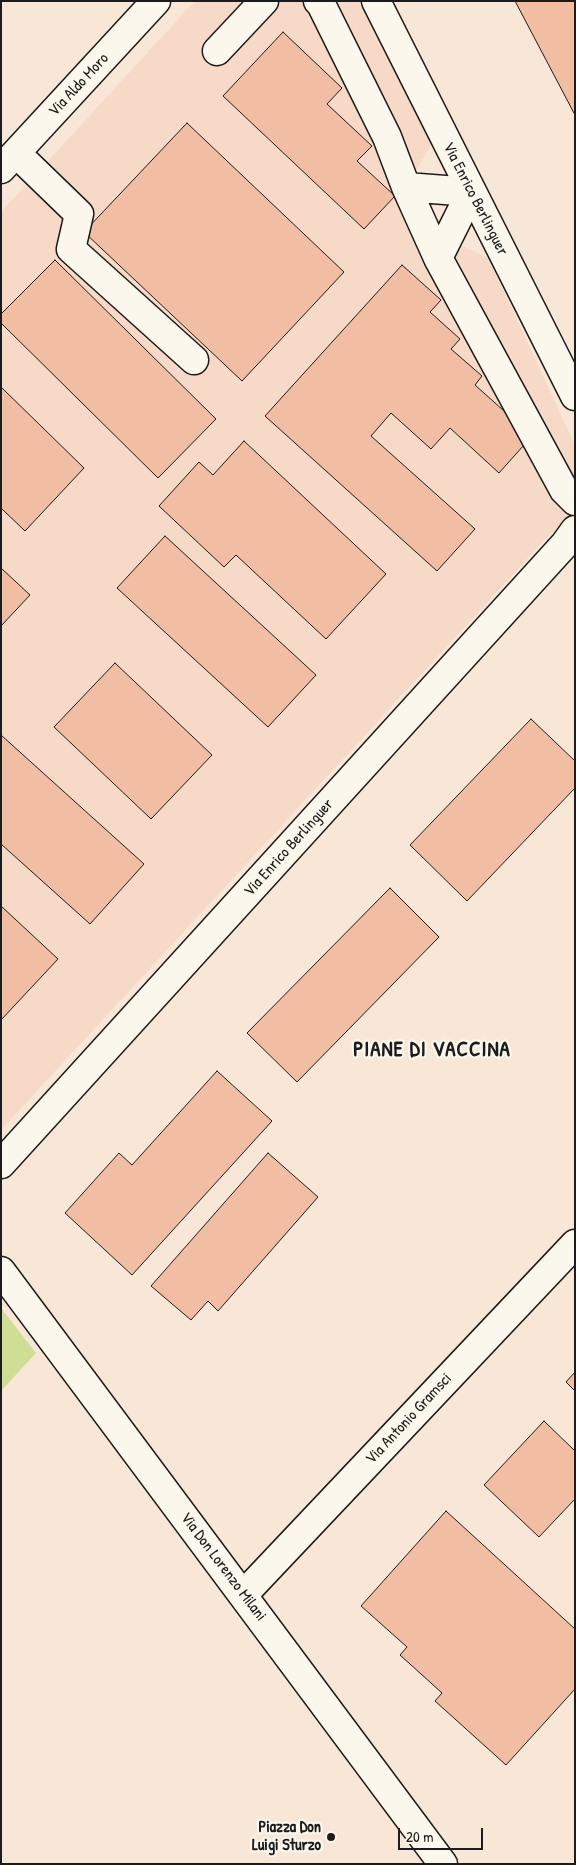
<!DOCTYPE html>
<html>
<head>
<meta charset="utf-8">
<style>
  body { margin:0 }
  #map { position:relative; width:576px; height:1865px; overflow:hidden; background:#f8e6d6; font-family:"Patrick Hand",sans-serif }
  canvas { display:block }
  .frame { position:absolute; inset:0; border:2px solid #1c1c1c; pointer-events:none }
  .scale { position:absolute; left:398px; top:1828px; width:85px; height:22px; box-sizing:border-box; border:2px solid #1c1c1c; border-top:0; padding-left:6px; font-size:15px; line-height:18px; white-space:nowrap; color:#1c1c1c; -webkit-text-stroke:4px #fbf7ec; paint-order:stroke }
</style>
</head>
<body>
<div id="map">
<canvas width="576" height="1865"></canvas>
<div class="frame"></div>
<div class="scale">20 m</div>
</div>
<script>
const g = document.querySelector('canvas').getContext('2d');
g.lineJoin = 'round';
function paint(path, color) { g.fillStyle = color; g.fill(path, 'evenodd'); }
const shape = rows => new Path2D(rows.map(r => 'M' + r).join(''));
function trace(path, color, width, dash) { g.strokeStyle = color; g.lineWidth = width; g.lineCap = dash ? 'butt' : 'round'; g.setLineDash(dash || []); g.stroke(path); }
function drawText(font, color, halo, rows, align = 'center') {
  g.font = font + ' "Patrick Hand",sans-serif'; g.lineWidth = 4.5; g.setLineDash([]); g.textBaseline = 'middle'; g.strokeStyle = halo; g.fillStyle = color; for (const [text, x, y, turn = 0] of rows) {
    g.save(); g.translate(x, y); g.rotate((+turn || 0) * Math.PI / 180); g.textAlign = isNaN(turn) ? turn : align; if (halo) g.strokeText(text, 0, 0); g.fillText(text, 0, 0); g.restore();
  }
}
paint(shape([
  [195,1,358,1,440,129,414,175,447,238,489,259,575,445,575,500,571,514,543,542,1,1130,1,212]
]), '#f6dac7');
paint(shape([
  [1,1308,36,1353,1,1391]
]), '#cedf93');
const building = shape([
  [515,1,575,1,575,115,515,1],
  [283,32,342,88,327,104,372,146,357,161,395,196,364,229,223,96,283,32],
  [187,123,344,272,242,381,84,232,187,123],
  [55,260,216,419,158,478,1,323,1,314,55,260],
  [402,265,441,300,430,312,460,339,451,349,482,376,475,385,532,436,499,473,450,428,431,449,391,413,371,436,475,529,437,571,265,416,402,265],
  [1,387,84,468,25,531,1,508,1,387],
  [244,441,386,574,326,639,236,555,224,567,159,506,199,462,213,475,244,441],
  [165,536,316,675,268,727,117,588,165,536],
  [1,568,30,595,1,626,1,568],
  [115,663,212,755,151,819,54,727,115,663],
  [531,719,575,761,575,788,467,901,410,845,531,719],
  [1,735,144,864,90,924,1,844,1,735],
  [390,888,439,937,297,1082,247,1033,390,888],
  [1,906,58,959,1,1020,1,906],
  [217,1071,272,1121,132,1275,65,1213,119,1153,132,1165,217,1071],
  [268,1153,318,1197,218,1311,208,1301,191,1320,151,1286,268,1153],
  [575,1372,575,1391,566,1382,575,1372],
  [544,1421,575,1451,575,1499,539,1537,484,1485,544,1421],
  [446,1511,575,1629,575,1689,506,1765,435,1701,442,1693,400,1655,407,1647,361,1606,446,1511]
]);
paint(building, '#f1bea3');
trace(building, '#1c1c1c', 1);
const minor = shape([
  [318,1,321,4,387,137,406,187,471,192,438,258,564,490,575,501],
  [376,1,575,396],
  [217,51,264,1],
  [16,153,79,214,71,249,194,360],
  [1,169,156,1],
  [406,187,438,258],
  [1,1164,565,544,575,530],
  [1,1271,443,1864],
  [244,1594,575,1244]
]);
trace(minor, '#1c1c1c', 31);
trace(minor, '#fbf7ec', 28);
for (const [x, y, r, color] of [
  [331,1837,5,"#1c1c1c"]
]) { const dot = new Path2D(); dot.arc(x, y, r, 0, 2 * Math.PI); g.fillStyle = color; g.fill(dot); trace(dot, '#fbf7ec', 2); }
drawText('16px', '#1c1c1c', '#fbf7ec', [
  ["Via Aldo Moro",79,85,-47],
  ["Via Enrico Berlinguer",475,199,63],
  ["Via Enrico Berlinguer",289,848,-48],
  ["Via Antonio Gramsci",409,1419,-47],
  ["Via Don Lorenzo Milani",223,1567,53]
]);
drawText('bold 16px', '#1c1c1c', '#fbf7ec', [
  ["Piazza Don",321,1828],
  ["Luigi Sturzo",321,1846]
], 'right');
g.letterSpacing = '1px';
drawText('bold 21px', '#1c1c1c', '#fbf7ec', [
  ["PIANE DI VACCINA",432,1050]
]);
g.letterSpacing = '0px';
</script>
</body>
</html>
